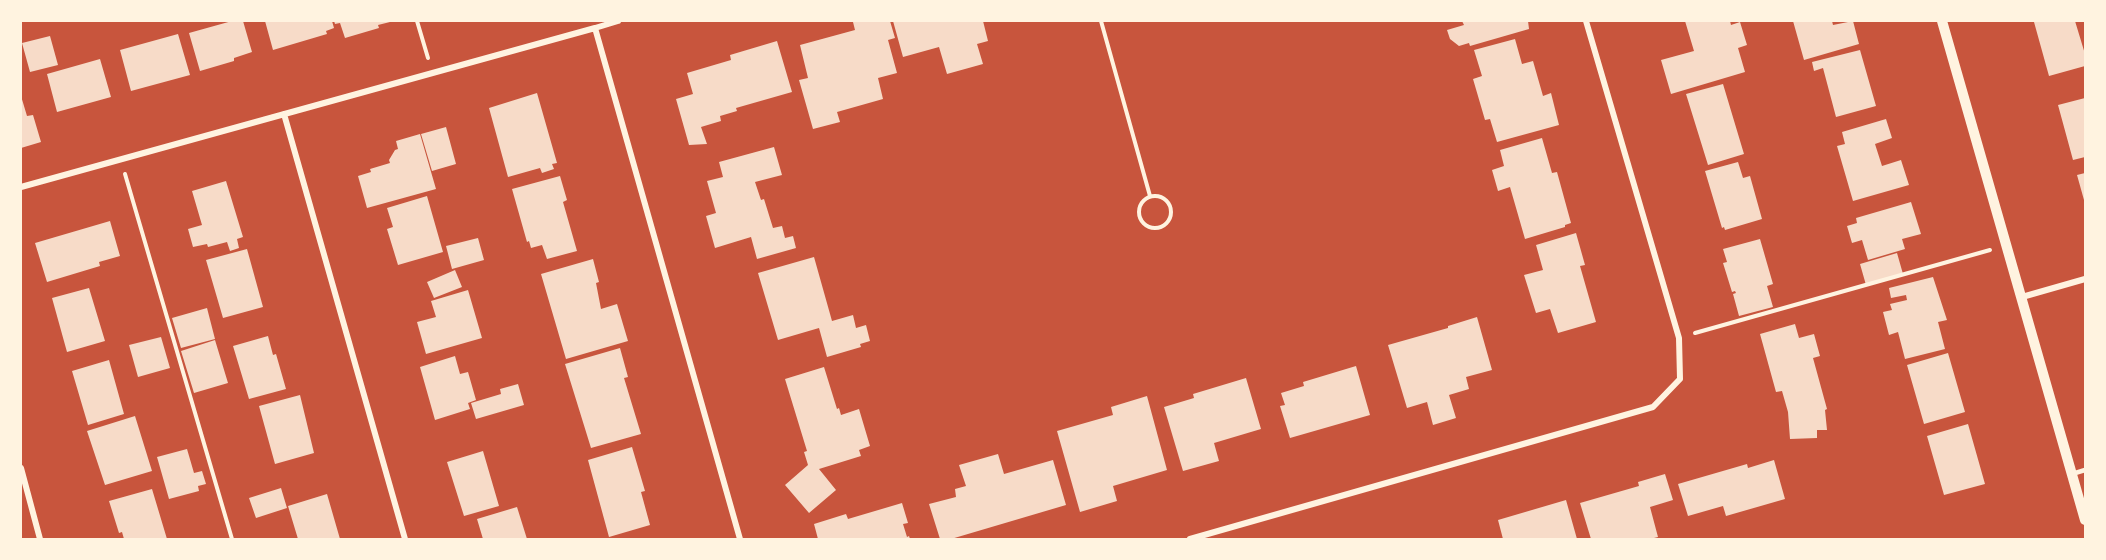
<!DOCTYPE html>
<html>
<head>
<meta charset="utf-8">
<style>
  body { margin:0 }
  #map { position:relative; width:2106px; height:560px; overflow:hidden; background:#c8553d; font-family:Jost,sans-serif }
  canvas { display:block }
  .frame { position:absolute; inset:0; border:22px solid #fff3e0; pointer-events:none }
</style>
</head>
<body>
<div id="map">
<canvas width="2106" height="560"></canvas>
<div class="frame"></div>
</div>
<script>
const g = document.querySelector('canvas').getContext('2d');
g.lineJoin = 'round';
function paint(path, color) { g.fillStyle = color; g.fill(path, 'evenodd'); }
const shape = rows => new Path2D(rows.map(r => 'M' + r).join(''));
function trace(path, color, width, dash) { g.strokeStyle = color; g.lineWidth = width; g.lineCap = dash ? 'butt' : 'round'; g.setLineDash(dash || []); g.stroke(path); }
paint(shape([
  [232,21,243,21,252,52,234,58,234,61,200,71,189,33],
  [265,21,332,21,334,28,326,31,327,34,273,50],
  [334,21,390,21,390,22,378,25,379,28,345,38,340,23,335,24],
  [857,21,890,21,895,38,888,40,897,73,878,78,883,99,837,112,840,122,813,129,799,80,808,78,800,45,855,30,853,22],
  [893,21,983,21,988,41,977,44,983,64,947,74,939,47,903,57],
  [1462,21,1528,21,1529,29,1470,46,1469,43,1459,46,1450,39,1447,30,1464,25],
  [1685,21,1730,21,1731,25,1740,22,1747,45,1738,48,1745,72,1671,94,1661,60,1694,51],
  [1793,21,1832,21,1833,25,1853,21,1859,44,1804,60],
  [2038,21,2075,21,2085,54,2085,66,2049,76,2034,22],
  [178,34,190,75,131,91,120,50],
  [50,36,58,65,30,72,22,43],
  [1515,39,1522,64,1533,61,1543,96,1551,93,1559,125,1497,142,1490,119,1485,120,1473,79,1482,76,1474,50],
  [777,41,792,92,736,108,737,111,720,116,721,121,701,127,707,144,689,145,676,99,693,94,687,73,731,60,730,55],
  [1860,50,1876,106,1836,117,1823,68,1814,71,1812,62],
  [100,59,111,97,57,112,47,74],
  [1723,84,1744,154,1708,165,1686,94],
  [537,93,557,163,552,164,554,169,542,173,540,168,508,177,489,108],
  [21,96,27,116,33,115,41,142,21,148],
  [2085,98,2085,157,2073,160,2058,105],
  [1886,119,1892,138,1875,144,1882,166,1901,160,1909,185,1853,201,1837,146,1845,144,1842,132],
  [446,127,456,164,432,171,421,134],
  [420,134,436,189,367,208,358,176,371,172,370,169,390,163,389,160,395,150,398,149,396,141],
  [1542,138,1552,173,1557,172,1571,223,1565,225,1565,227,1525,239,1510,187,1498,191,1492,170,1504,166,1500,150],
  [774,147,782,175,755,182,761,200,764,199,773,228,782,226,785,238,793,236,796,248,757,259,751,237,715,248,706,216,716,213,707,181,723,177,719,162],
  [1738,162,1743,178,1750,176,1762,219,1725,230,1724,227,1722,228,1705,171],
  [2085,173,2085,200,2084,200,2077,175],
  [560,176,567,200,563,202,577,251,547,259,542,245,531,248,529,241,527,242,512,189],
  [226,181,243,237,237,239,239,248,230,251,227,242,208,247,207,244,193,247,188,229,202,225,192,191],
  [427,196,443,252,398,265,387,229,393,227,387,208],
  [1911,202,1921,234,1902,239,1905,249,1868,260,1862,240,1852,243,1847,226,1857,223,1856,218],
  [110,221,120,256,99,262,100,266,47,282,35,243],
  [1576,233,1585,265,1580,266,1596,322,1558,333,1550,309,1536,313,1524,275,1543,270,1536,245],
  [478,238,484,260,452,269,446,246],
  [1760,239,1773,284,1767,286,1773,307,1739,316,1733,294,1736,293,1735,291,1732,292,1723,263,1727,262,1723,249],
  [247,249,263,307,223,318,206,260],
  [1897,253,1903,274,1866,285,1860,264],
  [814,257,832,321,853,315,856,328,866,325,870,341,860,344,861,347,827,357,819,328,778,340,758,273],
  [593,259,599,282,596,283,601,309,617,304,628,341,566,359,541,274],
  [455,270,462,287,434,298,427,282],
  [1933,277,1947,320,1938,322,1945,349,1905,359,1898,332,1889,335,1883,312,1892,310,1890,304,1907,300,1906,295,1891,298,1889,288],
  [89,288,105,341,67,352,52,298],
  [468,290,482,338,426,354,417,322,436,317,431,301],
  [207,308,215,339,181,348,172,318],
  [1477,317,1492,370,1466,377,1469,389,1449,395,1456,418,1433,425,1427,402,1407,408,1388,345,1448,328,1448,326],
  [1795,324,1799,338,1814,334,1820,356,1813,358,1827,409,1825,410,1827,430,1817,430,1817,438,1790,439,1788,412,1782,391,1776,392,1760,334],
  [268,336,273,355,276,354,286,389,249,399,233,346],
  [161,337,170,368,138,377,129,345],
  [215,340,228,383,194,393,181,351],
  [620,348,628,377,624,378,641,434,591,448,565,364],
  [1948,353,1965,412,1924,424,1907,365],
  [455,356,460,374,468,372,476,400,468,403,470,409,435,420,420,367],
  [109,360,124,414,88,425,72,371],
  [1356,366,1370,415,1290,438,1280,406,1285,405,1281,393,1304,386,1303,382],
  [824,367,837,409,839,408,841,415,859,409,870,446,859,450,861,456,819,469,836,490,809,513,785,485,808,465,804,452,807,451,785,379],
  [1246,378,1261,429,1214,443,1219,461,1183,471,1164,407,1194,398,1193,394],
  [518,384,524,405,476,419,471,403,501,394,500,389],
  [300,395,314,453,275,464,259,406],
  [1147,396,1167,470,1113,486,1117,501,1080,512,1057,431,1113,415,1111,407],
  [135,416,152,471,105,485,87,431],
  [1968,424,1985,484,1944,495,1927,436],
  [632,447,645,491,641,492,650,525,609,537,588,460],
  [187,449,194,473,202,471,206,484,198,486,199,491,169,499,157,457],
  [483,451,499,506,464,516,447,462],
  [998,454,1004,474,1053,460,1066,505,951,539,940,539,929,504,956,497,955,489,966,486,959,465],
  [1774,460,1785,499,1726,516,1723,506,1688,516,1678,484,1747,464,1748,468],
  [1665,474,1673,500,1650,507,1658,537,1650,539,1591,539,1580,503,1639,486,1638,482],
  [281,488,287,508,256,518,249,498],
  [152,489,167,539,124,539,122,532,119,533,109,501],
  [327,494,340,539,298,539,288,506],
  [1566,500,1577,539,1503,539,1498,520],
  [902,503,908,523,903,524,907,537,909,536,910,539,818,539,814,524,846,514,848,519],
  [517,507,527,539,483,539,477,519]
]), '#f7dbc8');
trace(shape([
  [417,21,428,58],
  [1101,21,1150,196],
  [125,174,232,539],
  '1139 212a16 16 0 1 1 32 0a16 16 0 1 1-32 0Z',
  [1695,333,1990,250]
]), '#fff3e0', 4);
trace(shape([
  [2072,474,2085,470]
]), '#fff3e0', 4.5);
trace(shape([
  [618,21,595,28,740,539],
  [284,114,405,539],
  [21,187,595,28],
  [2022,297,2085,279],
  [21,468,40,539],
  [1190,539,1653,407,1680,379,1679,338,1586,21]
]), '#fff3e0', 6);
trace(shape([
  [1942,21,2085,520]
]), '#fff3e0', 10);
</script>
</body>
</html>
